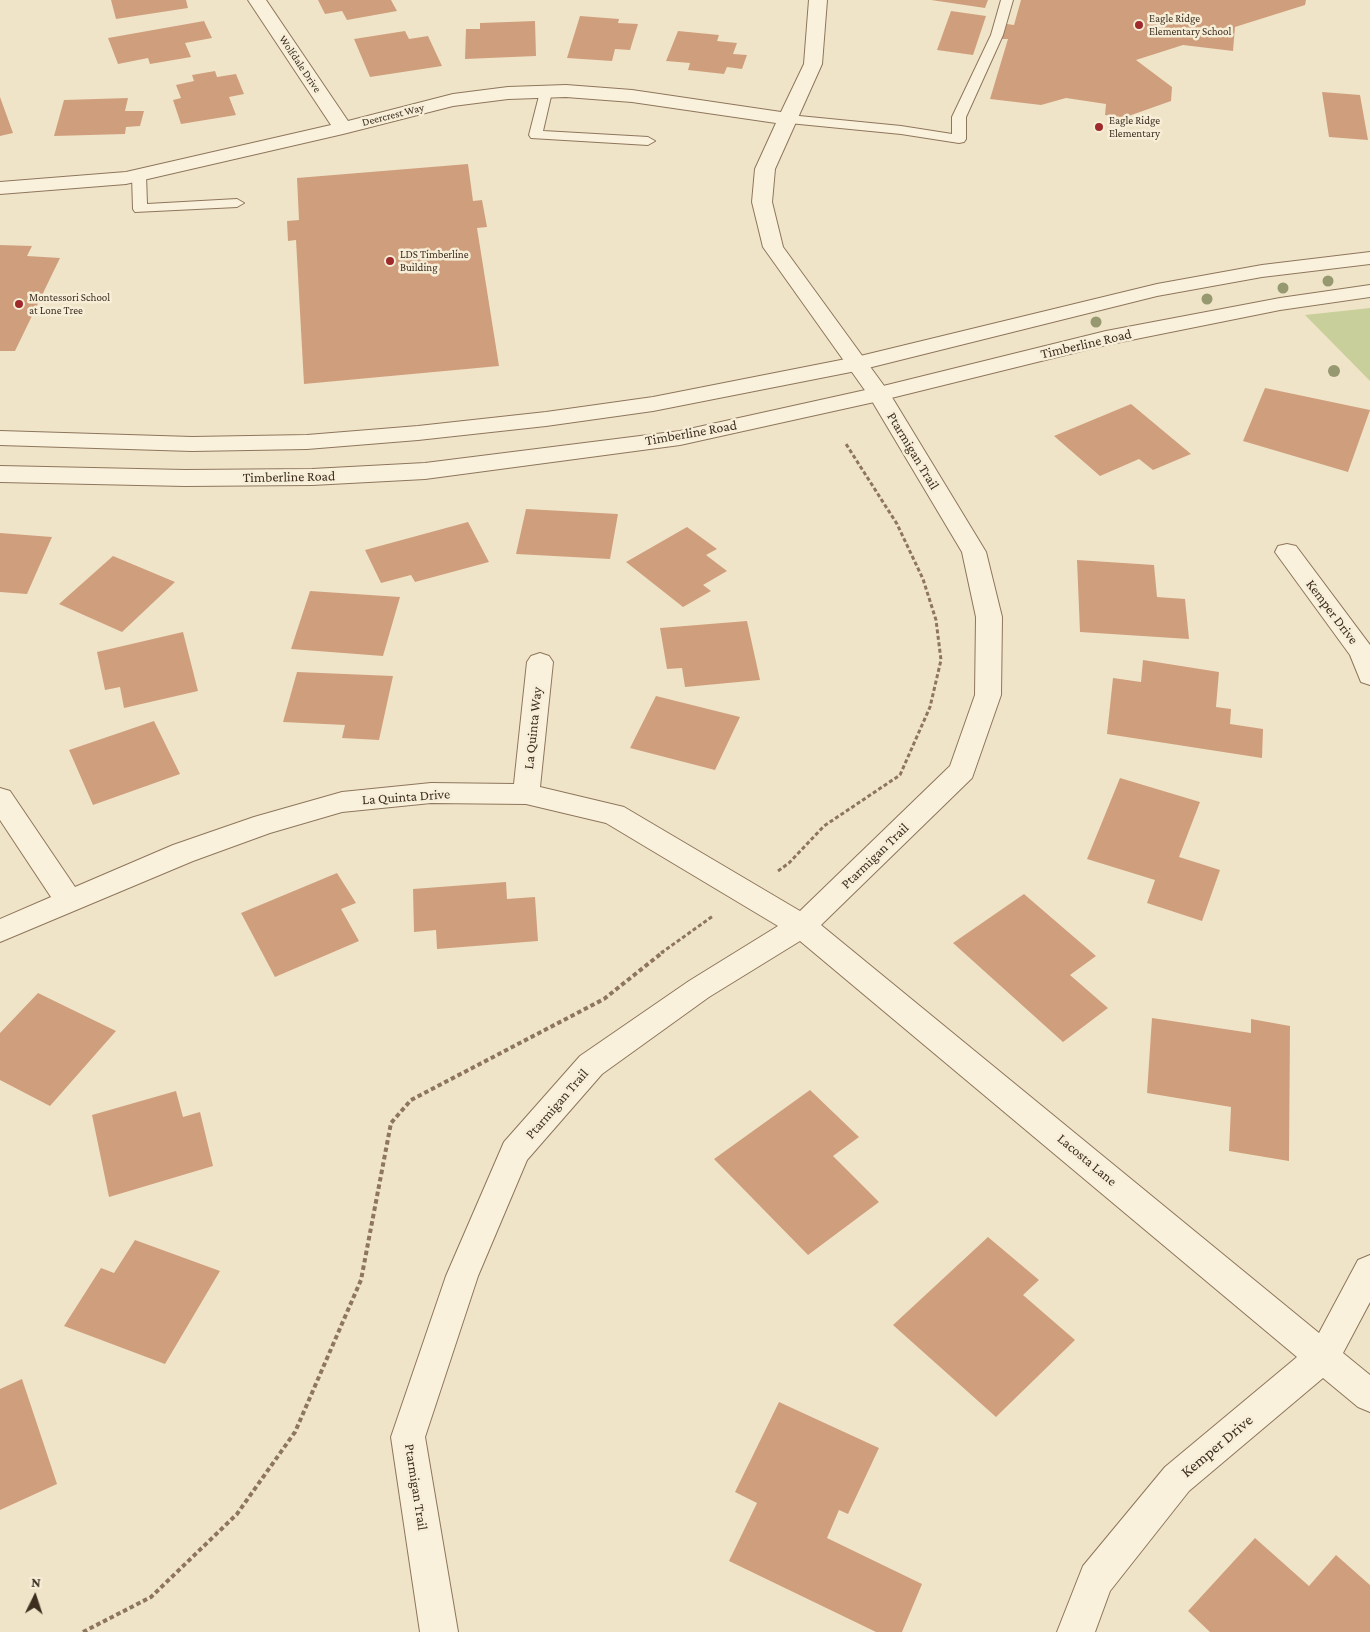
<!DOCTYPE html>
<html>
<head>
<meta charset="utf-8">
<style>
  body { margin:0 }
  #map { position:relative; width:1370px; height:1632px; overflow:hidden; background:#f0e4c8; font-family:"Crimson Pro",serif }
  canvas { display:block }
  .north { position:absolute; left:10px; top:1572px; width:50px; height:50px; -webkit-text-stroke:4px #f7eed8; paint-order:stroke; rotate:4deg; font-size:14px; font-weight:700; line-height:20px; text-align:center; color:#3d2e20 }
  .north::after { content:''; display:block; margin:auto; width:18px; height:22px; background:#3d2e20; clip-path:polygon(50% 0,100% 100%,50% 72%,0 100%) }
</style>
</head>
<body>
<div id="map">
<canvas width="1370" height="1632"></canvas>
<div class="north">N</div>
</div>
<script>
const g = document.querySelector('canvas').getContext('2d');
g.lineJoin = 'round';
function paint(path, color) { g.fillStyle = color; g.fill(path, 'evenodd'); }
const shape = rows => new Path2D(rows.map(r => 'M' + r).join(''));
function trace(path, color, width, dash) { g.strokeStyle = color; g.lineWidth = width; g.lineCap = dash ? 'butt' : 'round'; g.setLineDash(dash || []); g.stroke(path); }
function drawText(font, color, halo, rows, align = 'center') {
  g.font = font + ' "Crimson Pro",serif'; g.lineWidth = 5; g.setLineDash([]); g.textBaseline = 'middle'; g.strokeStyle = halo; g.fillStyle = color; for (const [text, x, y, turn = 0] of rows) {
    g.save(); g.translate(x, y); g.rotate((+turn || 0) * Math.PI / 180); g.textAlign = isNaN(turn) ? turn : align; if (halo) g.strokeText(text, 0, 0); g.fillText(text, 0, 0); g.restore();
  }
}
paint(shape([
  [1370,308,1370,381,1305,315]
]), '#c9cf9b');
paint(shape([
  [111,0,186,0,188,8,116,19],
  [318,0,391,0,397,11,347,20,342,11,325,14],
  [931,0,988,0,985,8],
  [1021,0,1306,0,1305,5,1235,27,1233,51,1183,45,1136,60,1172,87,1171,101,1123,118,1105,115,1106,104,1066,98,1041,105,990,99,1008,39,1002,39,1007,24,1014,25],
  [951,11,986,16,973,55,937,50],
  [580,16,619,19,618,23,638,24,630,50,615,49,612,61,567,58],
  [204,21,212,38,185,43,191,57,150,64,148,58,118,64,108,38],
  [535,21,536,56,465,59,466,29,480,29,480,23],
  [405,31,409,39,428,36,442,66,370,77,354,39],
  [678,31,719,35,717,41,737,43,733,54,747,55,742,69,727,67,724,74,688,70,690,63,666,61],
  [215,71,217,77,236,74,244,94,229,97,236,115,181,124,173,100,181,98,176,85,194,81,192,75],
  [1322,92,1360,95,1368,140,1329,137],
  [0,97,13,133,0,136],
  [128,98,125,111,144,111,140,126,126,127,125,134,54,136,64,100],
  [468,164,473,201,482,200,487,227,477,228,499,366,304,384,296,240,288,241,287,221,299,220,297,178],
  [0,245,32,246,27,256,60,258,15,351,0,351],
  [1265,388,1370,410,1348,472,1243,441],
  [1131,404,1191,454,1153,470,1139,459,1100,476,1054,436],
  [526,509,618,514,610,559,516,554],
  [468,522,489,562,415,582,411,575,381,583,365,550],
  [687,527,717,549,706,555,727,571,703,585,711,591,683,607,626,562],
  [0,533,52,537,27,594,0,592],
  [113,556,175,582,122,632,59,604],
  [1077,560,1154,565,1157,597,1185,599,1189,639,1080,632],
  [310,591,400,597,383,656,291,649],
  [747,621,760,680,685,687,682,668,667,669,660,628],
  [183,632,198,691,124,708,120,687,105,690,97,652],
  [1143,660,1219,672,1216,707,1231,709,1230,724,1263,729,1262,758,1107,734,1113,678,1141,682],
  [297,672,393,676,379,740,342,738,345,725,283,722],
  [656,696,740,717,715,770,630,748],
  [154,721,180,774,93,805,69,750],
  [1120,778,1200,802,1179,857,1220,870,1202,921,1147,903,1155,880,1087,859],
  [337,873,356,903,341,909,359,941,275,977,241,913],
  [506,882,507,899,535,897,538,941,437,949,436,930,414,932,413,889],
  [1024,894,1096,956,1070,975,1108,1008,1063,1042,953,943],
  [38,993,116,1031,50,1106,0,1080,0,1033],
  [1152,1018,1251,1033,1251,1019,1290,1026,1289,1161,1229,1151,1231,1107,1147,1093],
  [810,1090,859,1137,833,1156,879,1202,808,1255,714,1159],
  [176,1091,183,1117,200,1112,213,1166,109,1197,92,1115],
  [988,1237,1039,1280,1023,1295,1075,1340,996,1417,893,1325],
  [135,1240,220,1271,165,1364,64,1326,101,1268,114,1273],
  [22,1379,57,1484,0,1510,0,1389],
  [779,1402,879,1448,848,1514,839,1510,827,1538,922,1584,902,1632,876,1632,729,1561,757,1503,735,1492],
  [1255,1538,1309,1586,1336,1555,1370,1585,1370,1632,1210,1632,1188,1611]
]), '#cf9f7d');
const service = shape([
  [1001,0,1013,0,1003,35,966,117,966,139,964,142,959,143,901,134,789,123,782,119,789,115,901,126,952,134,952,117,991,35,1001,0],
  [546,88,552,92,543,131,648,137,655,141,648,145,531,138,529,135,540,92,546,88],
  [139,171,146,175,147,204,237,199,244,203,237,207,135,212,133,209,132,175,139,171]
]);
const minor = shape([
  [248,0,266,0,348,121,453,94,508,87,566,85,632,90,781,112,804,64,809,0,827,0,822,64,775,169,772,202,783,247,890,394,986,552,1002,617,1001,695,972,778,821,925,1319,1333,1358,1260,1370,1255,1370,1302,1343,1353,1370,1375,1370,1412,1358,1407,1323,1378,1189,1491,1110,1591,1095,1632,1057,1632,1083,1566,1165,1467,1297,1357,800,941,709,997,602,1074,527,1160,478,1276,425,1437,458,1632,420,1632,391,1437,446,1276,504,1142,580,1056,689,981,778,926,606,823,526,804,431,803,342,812,270,833,193,861,0,942,0,919,51,897,0,820,0,788,10,791,75,887,173,845,254,817,342,792,431,783,514,784,527,662,531,656,540,653,549,656,553,662,540,787,624,807,800,911,950,766,975,695,976,617,962,552,869,396,763,247,752,202,755,169,776,123,632,102,566,97,508,99,453,106,343,134,126,184,0,194,0,182,126,172,331,125,248,0],
  [1287,544,1296,546,1370,645,1370,685,1361,682,1350,655,1275,552,1278,546,1287,544]
]);
const tertiary = shape([
  [1370,252,1370,264,1262,277,1157,296,856,371,653,411,546,426,418,440,307,449,192,451,0,445,0,431,192,437,307,435,418,426,546,412,653,397,856,357,1157,284,1262,265,1370,252],
  [1370,285,1370,297,1280,310,1106,345,879,401,680,445,425,479,312,485,185,486,0,482,0,466,185,470,312,469,425,463,680,431,879,387,1106,331,1280,298,1370,285]
]);
trace(service, '#8d765c', 2);
trace(minor, '#8d765c', 2);
trace(tertiary, '#8d765c', 2);
trace(shape([
  [778,871,789,863,824,826,900,775,930,707,941,660,936,620,923,579,897,524,846,444],
  [661,953,713,916]
]), '#8d765c', 3, [4, 2.5]);
trace(shape([
  [83,1632,151,1597,237,1514,295,1432,361,1280,391,1123,411,1100,604,999,663,952]
]), '#8d765c', 4, [4.5, 3]);
paint(service, '#faf1dc');
paint(minor, '#faf1dc');
paint(tertiary, '#faf1dc');
g.fillStyle = '#96986f';
for (const [x, y, r] of [
  [1328,281,5.5],
  [1283,288,5.5],
  [1207,299,5.5],
  [1096,322,5.5],
  [1334,371,6]
]) { g.beginPath(); g.arc(x, y, r, 0, 2 * Math.PI); g.fill(); }
for (const [x, y, r, color] of [
  [1139,25,5,"#9e2a2b"],
  [1099,127,5,"#9e2a2b"],
  [390,261,5,"#9e2a2b"],
  [19,304,5,"#9e2a2b"]
]) { const dot = new Path2D(); dot.arc(x, y, r, 0, 2 * Math.PI); g.fillStyle = color; g.fill(dot); trace(dot, '#f7eed8', 2); }
drawText('11px', '#3d2e20', '#f7eed8', [
  ["Eagle Ridge",1149,19],
  ["Elementary School",1149,32],
  ["Eagle Ridge",1109,121],
  ["Elementary",1109,134],
  ["LDS Timberline",400,255],
  ["Building",400,268],
  ["Montessori School",29,298],
  ["at Lone Tree",29,311]
], 'left');
drawText('11px', '#3d2e20', '#f7eed8', [
  ["Wolfdale Drive",300,64,56],
  ["Deercrest Way",393,115,-14]
]);
drawText('14px', '#3d2e20', '#f7eed8', [
  ["Timberline Road",1086,344,-13],
  ["Timberline Road",691,433,-10],
  ["Ptarmigan Trail",913,451,59],
  ["Timberline Road",289,477,-1],
  ["Kemper Drive",1332,612,53],
  ["La Quinta Way",533,728,-84],
  ["La Quinta Drive",406,797,-4],
  ["Ptarmigan Trail",875,856,-44],
  ["Ptarmigan Trail",557,1104,-49],
  ["Lacosta Lane",1087,1160,40],
  ["Ptarmigan Trail",416,1487,81]
]);
drawText('16px', '#3d2e20', '#f7eed8', [
  ["Kemper Drive",1217,1446,-40]
]);
</script>
</body>
</html>
